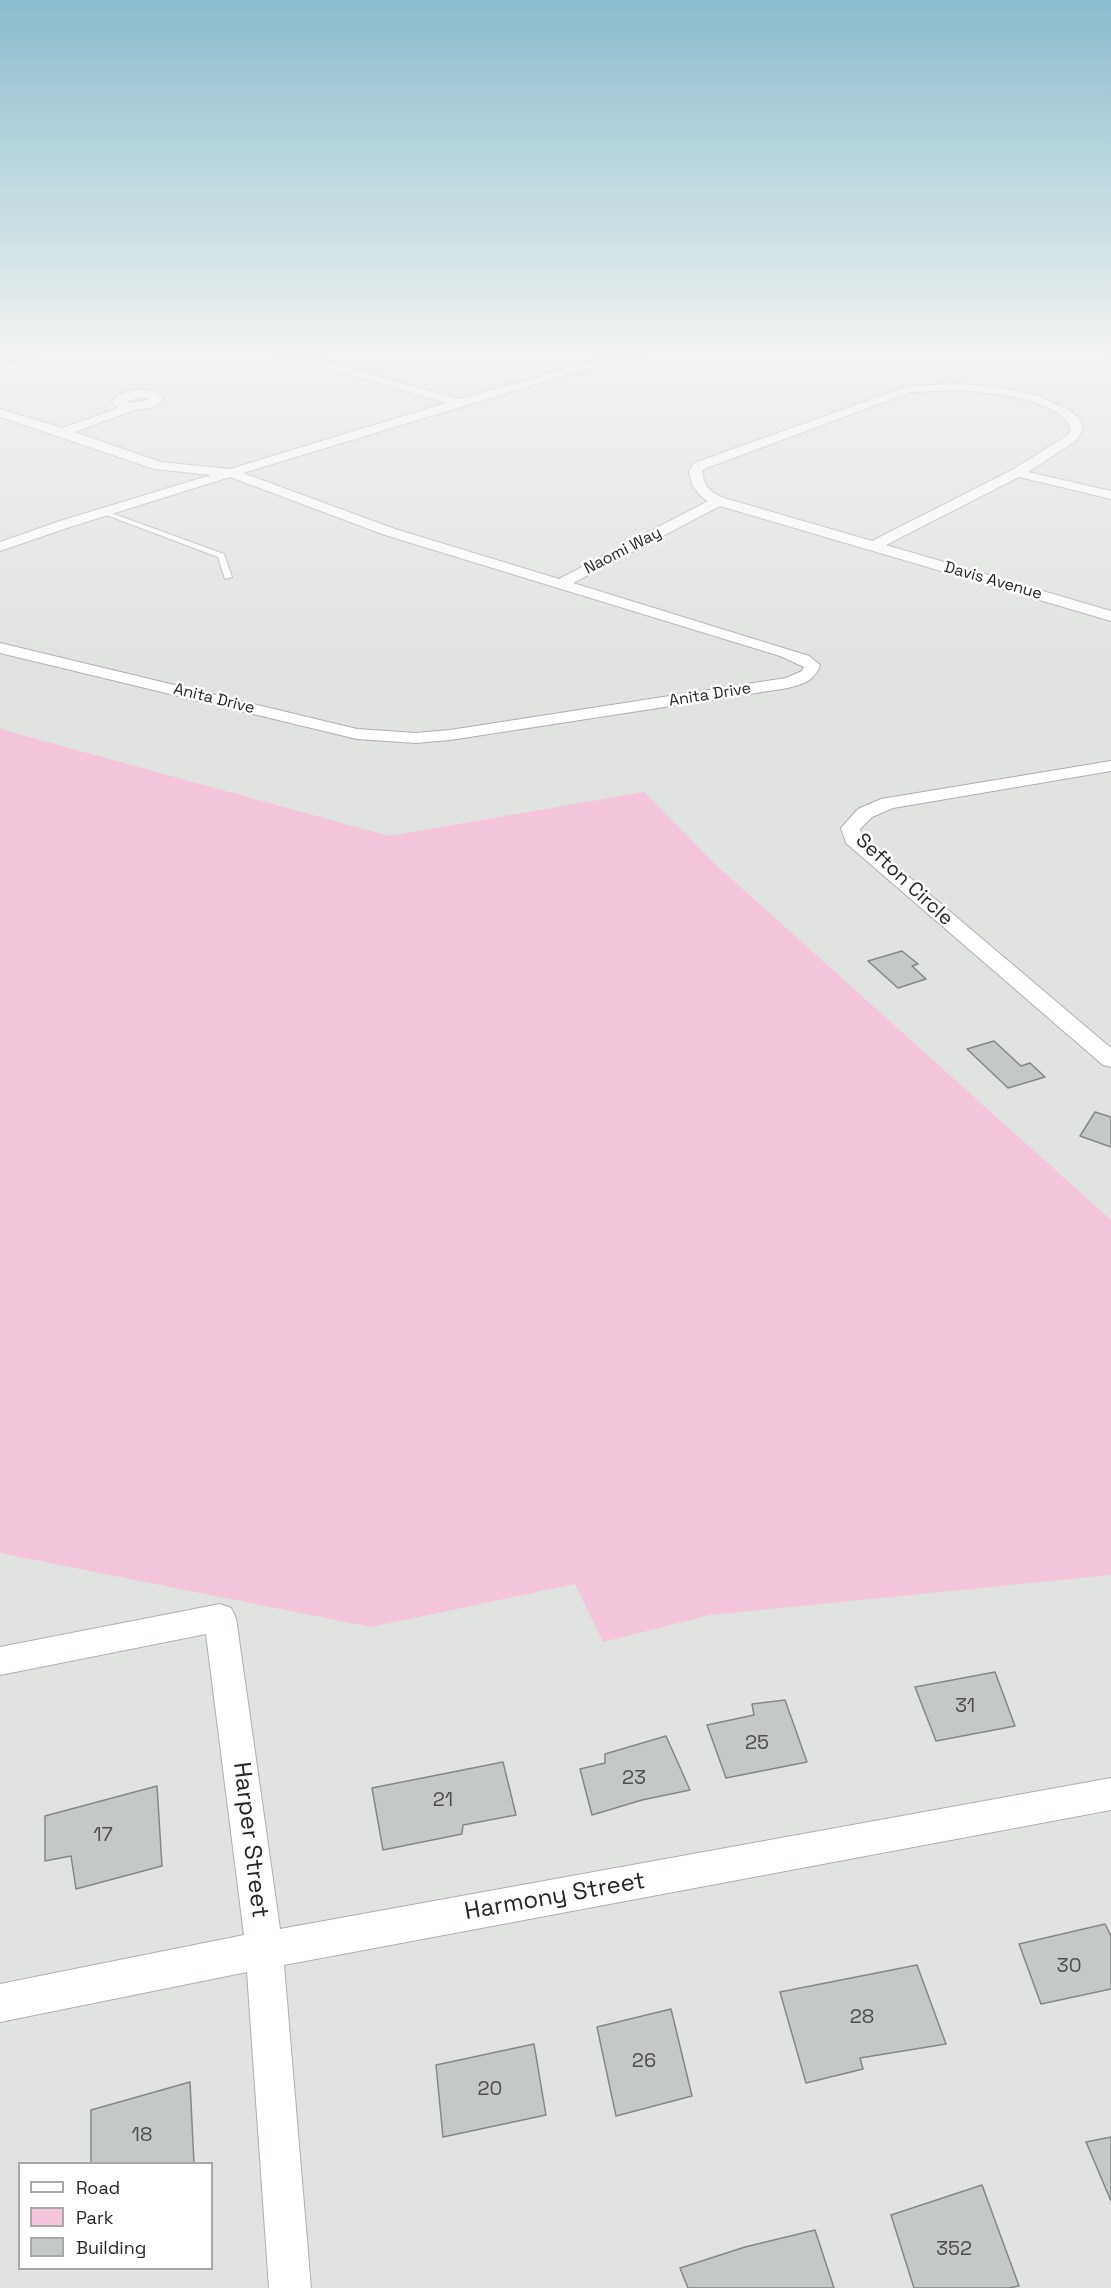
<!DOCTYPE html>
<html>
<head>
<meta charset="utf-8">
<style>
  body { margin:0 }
  #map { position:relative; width:1111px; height:2288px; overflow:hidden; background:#e0e3e0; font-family:"Space Grotesk",sans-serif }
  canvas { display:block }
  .legend { position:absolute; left:18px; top:2162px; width:195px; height:108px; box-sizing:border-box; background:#fff; border:2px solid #a7a8a7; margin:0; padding:8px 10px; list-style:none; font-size:18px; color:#242524 }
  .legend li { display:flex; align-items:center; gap:12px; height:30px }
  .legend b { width:30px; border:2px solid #a7a8a7 }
</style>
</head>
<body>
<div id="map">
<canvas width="1111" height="2288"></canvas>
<ul class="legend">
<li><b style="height:8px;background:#fff"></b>Road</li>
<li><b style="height:16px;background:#f5c5db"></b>Park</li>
<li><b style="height:16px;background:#c5c9c5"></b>Building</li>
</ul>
</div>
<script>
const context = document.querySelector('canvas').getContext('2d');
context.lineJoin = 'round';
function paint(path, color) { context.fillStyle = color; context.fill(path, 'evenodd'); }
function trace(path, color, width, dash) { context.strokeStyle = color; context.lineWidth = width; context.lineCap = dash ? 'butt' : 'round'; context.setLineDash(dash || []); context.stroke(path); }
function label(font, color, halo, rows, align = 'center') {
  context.font = font + ' "Space Grotesk",sans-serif'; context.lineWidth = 5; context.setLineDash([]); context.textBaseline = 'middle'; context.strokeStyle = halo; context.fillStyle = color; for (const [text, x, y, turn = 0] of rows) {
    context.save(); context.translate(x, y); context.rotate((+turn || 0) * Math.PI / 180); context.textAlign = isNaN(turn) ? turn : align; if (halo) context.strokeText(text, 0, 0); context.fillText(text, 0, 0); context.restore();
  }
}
const green = new Path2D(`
  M0,729L389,836L644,792L716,865L1111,1220V1575L710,1615L603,1642L575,1584L371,1627L0,1553Z`);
const building = new Path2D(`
  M902,951L918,964L912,966L926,979L898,988L868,961Z
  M994,1041L1021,1066L1030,1063L1045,1077L1008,1088L967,1049Z
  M1095,1112L1111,1117V1147L1080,1136Z
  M995,1672L1015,1726L936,1741L915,1687Z
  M785,1700L807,1762L726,1778L707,1725L754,1715L752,1704Z
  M666,1736L690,1790L642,1800L592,1815L580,1769L605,1763V1754Z
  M503,1762L516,1815L463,1825L462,1834L383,1850L372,1788Z
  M157,1786L162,1866L76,1889L71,1856L45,1861V1816Z
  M1105,1924L1111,1936V1989L1041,2004L1019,1944Z
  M917,1965L946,2044L860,2058L863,2069L806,2083L780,1992Z
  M671,2009L692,2096L616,2116L597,2027Z
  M534,2044L546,2115L443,2137L436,2065Z
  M190,2082L194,2164H91V2110Z
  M1111,2137V2201L1086,2142Z
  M982,2185L1019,2286L1009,2288H914L891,2215Z
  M815,2230L834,2288H688L680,2268L745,2247Z`);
const service = new Path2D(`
  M103,510L224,554L232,577L225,579L218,557L101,513L100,512Z`);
const minor = new Path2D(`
  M273,352H291L459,399L625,352H643L243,473L395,529L559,579L708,501C696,494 691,485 689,471L694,463L909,386L958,384L999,387L1038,396L1069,410L1078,417L1083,429L1077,440L1028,472L1111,491V499L1019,477L886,545L1111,611V621L720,506L573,583L809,656L820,665C815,681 803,684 788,688L450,740L416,743L357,739L0,653V643L357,729L416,733L450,730L786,678L802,671L804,667L780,656L385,535L230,477L70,527L0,551V542L60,521L211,475L154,469L0,417V409L62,428L119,408L111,402C123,388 150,385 164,398L155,407L135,410L74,432L161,462L230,469L446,403ZM958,390C986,393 1061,398 1071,429L1068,435L1012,470L872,541L724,498C710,492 704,487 702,471L704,469L911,392ZM143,397L150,399L133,403L125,402Z
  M24,353L35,359V363L21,369L0,370V364L23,361H0V355Z
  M1111,761V771L893,808L872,817L860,829L862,837L1111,1048V1067L1103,1065L846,843L841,828L858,809L881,799Z
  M220,1604L231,1608L236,1618L280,1929L1111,1778V1810L284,1965L311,2288H269L247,1972L0,2022V1984L244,1935L206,1634L0,1675V1647Z`);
const farStreetnames = [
  ["Naomi Way",623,551,-27],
  ["Davis Avenue",993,581,16],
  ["Anita Drive",710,695,-9],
  ["Anita Drive",214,699,14]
];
const streetNames = [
  ["Sefton Circle",904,880,43]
];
const nearNumbernames = [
  ["31",965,1707],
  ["25",757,1744],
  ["23",634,1779],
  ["21",443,1801],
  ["17",103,1836],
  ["30",1069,1967],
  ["28",862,2018],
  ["26",644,2062],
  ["20",490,2090],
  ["18",142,2136],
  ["352",954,2250]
];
const nearStreetnames = [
  ["Harper Street",250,1840,83],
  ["Harmony Street",555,1897,-10]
];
paint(green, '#f5c5db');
paint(building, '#c5c9c5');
trace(building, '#858986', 1.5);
trace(service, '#acb0ac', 2);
trace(minor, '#acb0ac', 2);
paint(service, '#fff');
paint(minor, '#fff');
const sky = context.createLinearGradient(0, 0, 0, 673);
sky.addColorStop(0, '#89bdcc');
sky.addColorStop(0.52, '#f1f2f1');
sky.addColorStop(1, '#f1f2f100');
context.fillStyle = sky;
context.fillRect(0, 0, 1111, 673);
label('16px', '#242524', '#fff', farStreetnames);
label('20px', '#242524', '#fff', streetNames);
label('20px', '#4c4e4c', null, nearNumbernames);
label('24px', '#242524', '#fff', nearStreetnames);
</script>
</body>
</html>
